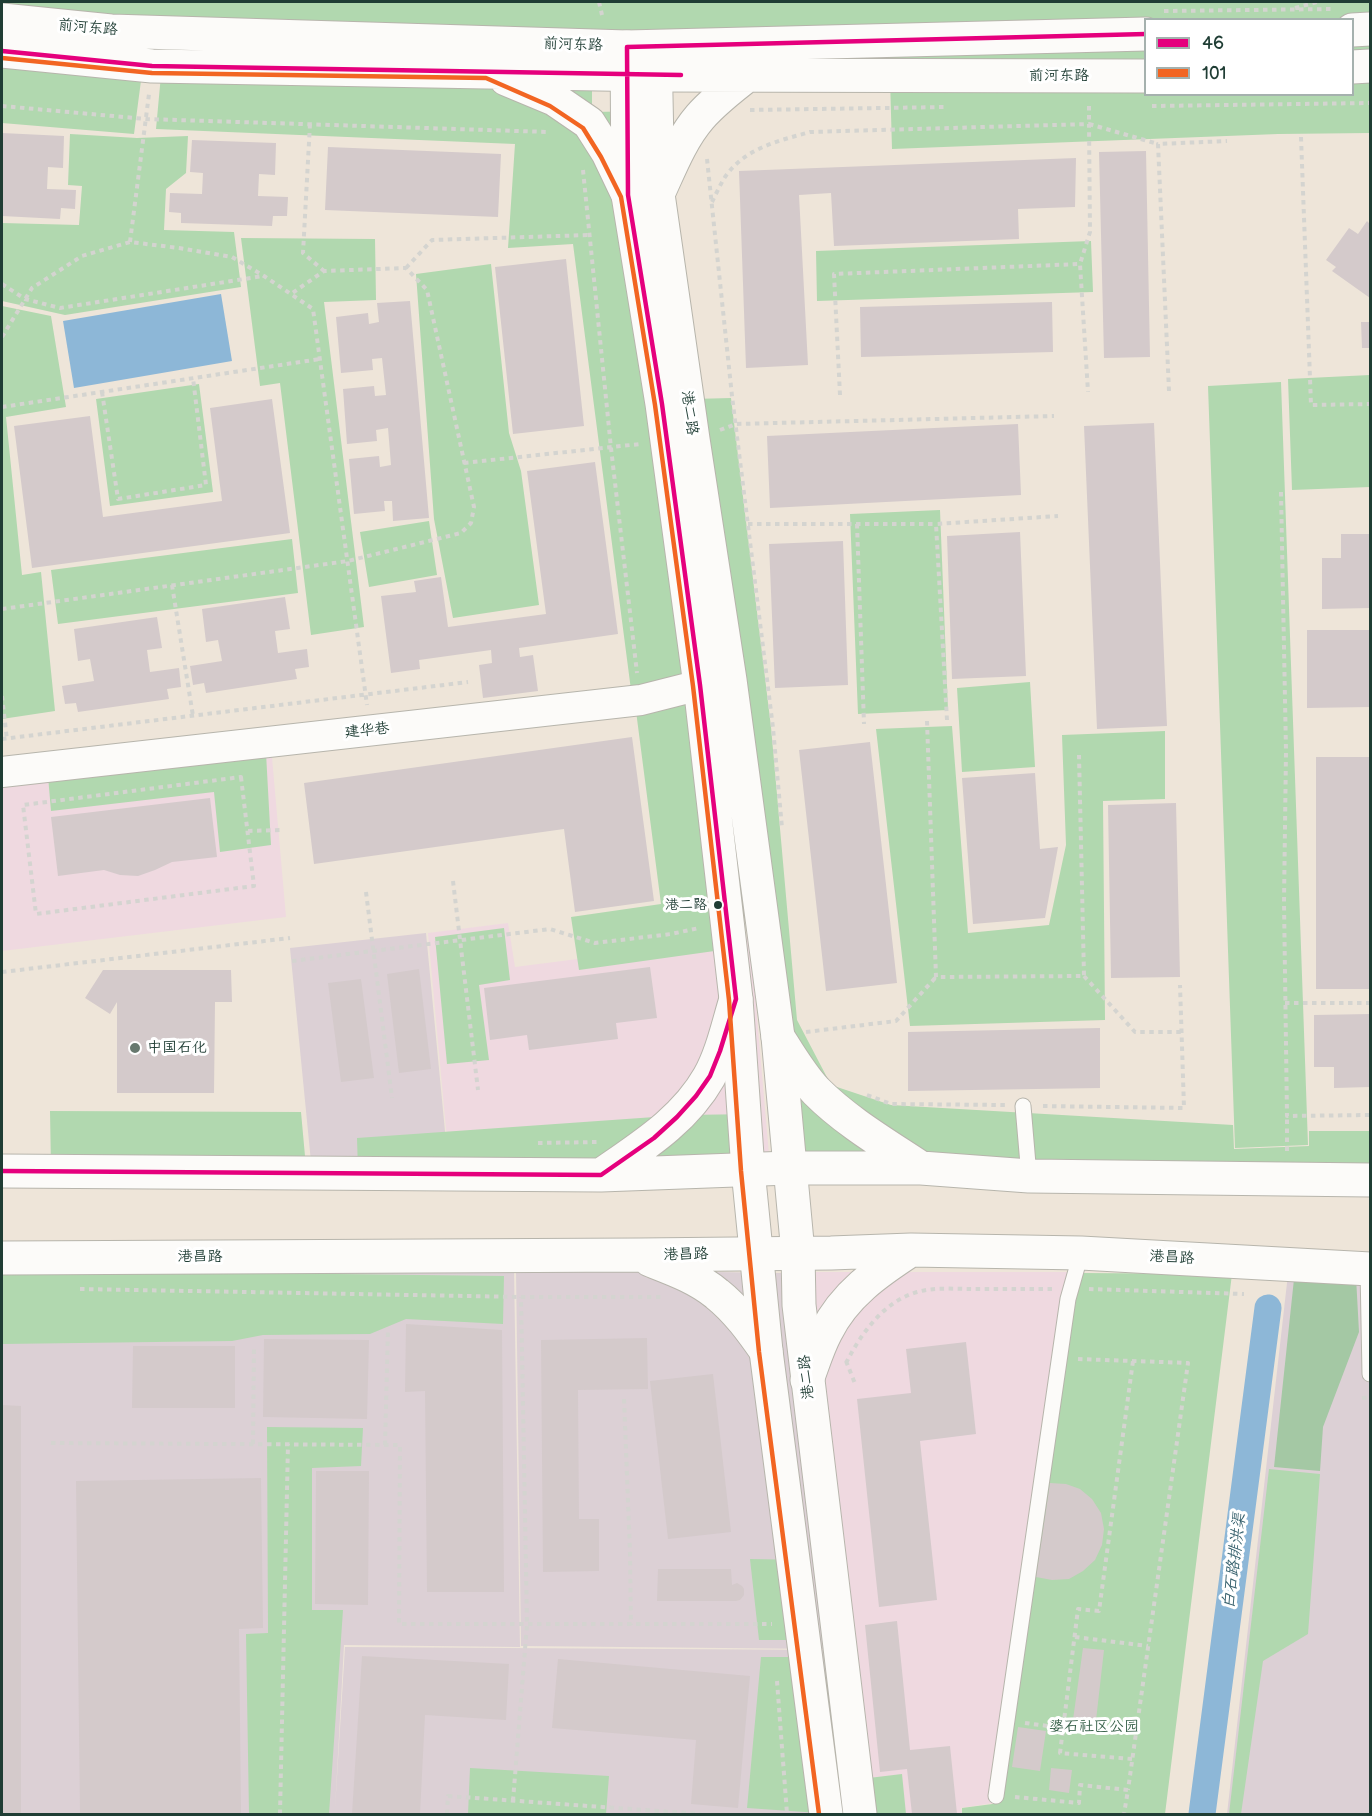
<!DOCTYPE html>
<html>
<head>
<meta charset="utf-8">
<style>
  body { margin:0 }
  #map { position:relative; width:1372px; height:1816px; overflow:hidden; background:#eee5d9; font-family:"Balsamiq Sans",sans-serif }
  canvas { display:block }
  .frame { position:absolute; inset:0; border:3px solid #1f3d34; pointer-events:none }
  .legend { position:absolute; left:1144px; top:18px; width:210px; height:78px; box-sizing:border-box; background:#fff; border:2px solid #a5b1ae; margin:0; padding:8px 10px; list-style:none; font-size:18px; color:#1f3d34 }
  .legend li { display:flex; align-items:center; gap:12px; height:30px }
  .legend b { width:30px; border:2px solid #a5b1ae }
</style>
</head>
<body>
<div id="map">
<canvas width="1372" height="1816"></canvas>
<div class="frame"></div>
<ul class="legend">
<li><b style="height:8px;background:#e5007d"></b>46</li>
<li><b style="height:8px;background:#f26522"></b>101</li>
</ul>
</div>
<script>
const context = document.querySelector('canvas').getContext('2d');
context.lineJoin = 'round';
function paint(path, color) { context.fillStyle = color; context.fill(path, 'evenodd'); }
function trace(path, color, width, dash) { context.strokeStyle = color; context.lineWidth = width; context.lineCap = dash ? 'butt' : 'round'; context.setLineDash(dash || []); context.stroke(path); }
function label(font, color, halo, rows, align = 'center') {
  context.font = font + ' "Balsamiq Sans","LXGW WenKai TC",sans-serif'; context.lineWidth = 6; context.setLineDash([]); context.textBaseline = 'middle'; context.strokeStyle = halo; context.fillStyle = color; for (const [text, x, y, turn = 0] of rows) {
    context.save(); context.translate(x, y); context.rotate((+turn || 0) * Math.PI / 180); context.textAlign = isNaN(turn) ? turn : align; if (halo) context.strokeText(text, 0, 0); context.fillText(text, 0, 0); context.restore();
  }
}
const built = new Path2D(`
  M271,746L286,917L2,951V775Z
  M508,923L515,967L750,937L770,1166L450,1172L428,933Z
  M785,1272H1078L999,1802L961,1808L962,1814H851Z`);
const industrial = new Path2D(`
  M426,933L449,1173L312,1172L290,948Z
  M2,1260L514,1269L520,1647L344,1645L335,1809L345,1647L827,1650L847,1814H2Z
  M516,1269L781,1273L826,1649L521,1646Z
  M1370,1273V1814H1227L1288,1274Z`);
const green = new Path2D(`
  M2,2H1370V65H1353L1352,20H1146L1145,70L2,49Z
  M2,62L142,73L134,134L2,123Z
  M1370,70V133L1278,134L892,149L890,78L1145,79L1146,94H1352L1353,71Z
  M161,75L592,81V112L647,111L717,675L631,690L573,244L508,248L515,144L156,129Z
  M70,134L137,138L188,136L186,173L166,189L164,230L234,232L241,287L65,315L2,301V223L79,225L82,186L68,185Z
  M241,238L375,239L376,300L324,302L364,627L311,635L280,383L260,386Z
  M1091,241L1093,292L817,301L816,251Z
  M491,264L509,433L521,471L539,605L453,618L434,519L416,274Z
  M2,306L51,316L66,407L6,417L22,575L41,572L55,711L2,719Z
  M1370,375V487L1292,490L1288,379Z
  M1281,382L1308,1145L1235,1148L1208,386Z
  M199,384L213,492L110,506L96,399Z
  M731,398L771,727L797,1020L831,1085L891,1105L1233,1125L1234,1149L1309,1146V1131H1370V1178L775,1168L728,684L693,399Z
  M940,510L948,710L858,714L850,514Z
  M429,521L437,575L369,587L360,532Z
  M292,539L298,593L58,624L51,570Z
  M1030,682L1035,767L962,772L957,688Z
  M715,697L743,947L579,970L571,917L661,904L636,711Z
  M952,726L968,933L1049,925L1066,845L1062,735L1165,731V799L1103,801L1105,1020L910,1026L876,729Z
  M266,753L271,845L220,852L214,792L51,811L48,776Z
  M504,928L510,980L479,985L489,1060L447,1064L435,937Z
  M50,1111L301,1112L306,1167H51Z
  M756,1114V1164L358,1170L357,1138L683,1115Z
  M2,1270L504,1276L503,1324L406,1319L370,1334L263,1335L232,1341L2,1344Z
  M1080,1273L1232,1274L1165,1814H962V1808L1000,1803Z
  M267,1427L363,1428L361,1466L312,1468V1610H343L329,1814H249L246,1634L268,1633Z
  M1269,1469L1320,1474L1308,1634L1263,1661L1241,1814H1229Z
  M750,1559L807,1560L816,1640H759Z
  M761,1657H821L834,1814L747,1808Z
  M470,1768L609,1776L606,1814H468Z
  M902,1774L906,1814H856L852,1780Z`);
const forest = new Path2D(`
  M1356,1277L1359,1332L1323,1427L1320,1471L1274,1467L1294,1279Z`);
const water = new Path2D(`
  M221,294L232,361L74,388L63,321Z`);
const canal = new Path2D(`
  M1202,1814L1268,1308`);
const building = new Path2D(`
  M2,133L64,136L63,168L48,167L47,189L76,190L75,209L61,208L60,219L2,216Z
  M192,140L276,143L275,175L259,174L258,196L288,197L287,216H273L272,226L181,223V213L169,212L170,193L202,194L203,173L190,172Z
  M328,147L501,154L498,217L325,210Z
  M1146,151L1150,357L1104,358L1099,152Z
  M1076,158L1075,207L1018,209L1019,239L834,246L831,193L799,195L808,365L746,368L739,171Z
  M1367,221L1370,224V298L1332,271L1336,267L1326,260L1349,228L1358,234Z
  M566,259L584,426L513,434L495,267Z
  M410,301L429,518L393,521L392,501H384L385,511L354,514L349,459L379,456L380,467L391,465L388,428L376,430L377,441L347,444L343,389L374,386L375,396L386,395L382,358L372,359L373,370L341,373L336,317L368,313L369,324L379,322L377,303Z
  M1052,302L1053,352L861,357L860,307Z
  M1361,322H1370V348H1362Z
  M272,399L290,533L32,568L14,426L90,416L103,517L222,501L210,408Z
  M1154,423L1167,726L1097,729L1084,426Z
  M1018,424L1021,495L770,508L767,436Z
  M595,462L618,634L519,648L520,657L533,655L538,691L483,698L479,665L492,663L491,650L419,660L420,669L391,673L381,596L416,592L414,581L441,577L448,627L546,614L527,471Z
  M1020,532L1026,676L952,679L947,536Z
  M1341,534H1370V608L1322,609V558H1341Z
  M843,541L848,685L775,688L769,544Z
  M285,597L290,629L275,631L278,653L307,649L309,667L295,669L297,679L206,693L204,683L193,685L190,666L222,661L218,640L206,642L202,609Z
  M157,617L162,648L147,650L150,672L179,668L181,687L167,689L169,699L78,712L76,703L65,704L62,686L94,681L90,659L78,661L74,629Z
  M1307,630H1370V707L1307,708Z
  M632,737L654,901L575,912L564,829L314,864L304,783Z
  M870,742L897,983L826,991L799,750Z
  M1316,757H1370V989H1316Z
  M1035,773L1040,849L1058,847L1045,918L973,924L962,778Z
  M210,798L217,857L172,862L155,870L138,876L120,875L104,870L58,876L51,817Z
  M1176,803L1180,977L1111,978L1108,805Z
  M650,967L657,1018L616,1023L618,1039L529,1050L527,1035L490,1040L484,988Z
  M419,969L431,1069L399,1073L387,974Z
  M103,970H231L232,1002H215L214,1093H117V1002L110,1014L85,998Z
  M361,979L374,1078L341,1082L328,983Z
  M1370,1014V1087L1334,1088V1067H1314V1015Z
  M1100,1028V1088L908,1091V1032Z
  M406,1324L502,1330L504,1592H427L425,1391L405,1392Z
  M647,1338L648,1389L578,1390L579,1519H599V1571L543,1572L541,1340Z
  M264,1339L369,1340L367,1419L263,1417Z
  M966,1342L976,1434L920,1441L937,1600L879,1607L857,1399L911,1393L906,1349Z
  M133,1346H235V1408H132Z
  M713,1374L731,1532L668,1539L650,1381Z
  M2,1405L21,1406V1814H2Z
  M316,1471H369L368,1605L315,1604Z
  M261,1478L263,1628L239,1629L241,1814H80L76,1481Z
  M1050,1483L1066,1484L1080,1489L1092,1499L1101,1513L1104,1529L1102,1545L1095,1560L1083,1571L1069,1579L1052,1580L1036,1577Z
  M658,1569H731L732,1585L737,1583L742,1586L744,1589V1595L740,1600L736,1601H657Z
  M897,1621L910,1750L950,1746L957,1814H912L907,1769L880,1772L865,1625Z
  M1083,1648L1104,1650L1095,1729L1072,1727Z
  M362,1656L509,1664L506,1720L425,1715L420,1814H352Z
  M558,1659L750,1676L738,1808L691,1804L696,1740L552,1728Z
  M1018,1727L1046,1731L1040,1771L1012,1767Z
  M1051,1768L1072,1770L1069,1793L1049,1790Z`);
const path = new Path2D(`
  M599,2L602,15
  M1295,8L1317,2
  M1164,11L1334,9
  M2,106L146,119L549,132
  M1089,106V124L1158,144
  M1152,106L1370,103
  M750,110L947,107
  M310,124L303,253L324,271
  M1301,137L1311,405L1370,404
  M707,159L732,396L773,728L782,828
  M583,170L611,448L637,673
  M712,202C716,194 720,185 725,177C745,148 778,141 810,132L1089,124L1090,232L1080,264
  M130,242L149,94
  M406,268L432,240L589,235
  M2,284L25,299L60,308L263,276
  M2,337L32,288L82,256L130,242L179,248L232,257L264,276L313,309L367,705
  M1169,391L1158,144L1227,141
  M102,392L118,499L206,485L193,378
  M840,395L834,274L1080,264L1088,392
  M2,407L320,359
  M720,430L736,424L1054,416
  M464,463L640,444
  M1281,492L1286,751L1284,902L1287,1116L1370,1115
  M748,524H936
  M857,524L864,724
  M172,585L193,716
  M2,609L348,561L461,533L471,523L474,507L427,290L406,268L324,271L291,294
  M2,696L7,740
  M947,720L936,524L1058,516
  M927,721L936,977L1084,976L1079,755
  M2,739L468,682
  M241,777L254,886L36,914L23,805Z
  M248,831L280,830
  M453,881L478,1090
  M366,892L392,1098
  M292,961L550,929L595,943L671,934L699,928
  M2,972L290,938
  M1084,976L1135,1032H1182
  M1285,1003H1370
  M806,1032L896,1021L936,977
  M867,1095L891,1104L1005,1105
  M1043,1106L1184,1108L1180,985
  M538,1143L597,1142
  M1287,1151V1116
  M80,1289L521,1297H661
  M1089,1289L1244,1294
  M1078,1359L1188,1363L1128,1790
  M846,1361L856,1386
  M846,1363C861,1334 883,1302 917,1292C935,1287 954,1289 972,1289C999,1289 1025,1289 1052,1289
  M1362,1398L1370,1397
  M624,1399L630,1553L631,1625
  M51,1443L400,1445L399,1624H772
  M253,1444L254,1347
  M385,1445L388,1329
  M1075,1637L1148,1646
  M777,1681L787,1814
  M1025,1723L1063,1728
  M1132,1759L1060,1753L1078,1609L1099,1611L1133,1361
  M1015,1797L1079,1803L1080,1785L1128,1790L1124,1814
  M513,1801L527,1624L521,1297
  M280,1814L288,1444
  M447,1814L448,1796L701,1814`);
const service = new Path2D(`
  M1023,1106L1029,1176
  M1368,1269L1370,1374
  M996,1796L1068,1299L1081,1253`);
const minor = new Path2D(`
  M2,772L641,700L700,685L724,681`);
const tertiary = new Path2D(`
  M627,47L628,195L662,404L700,685L736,999L748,1170L766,1351L826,1814
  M655,48L658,194L693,439L730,680L778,1037L798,1253L799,1305L860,1814`);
const secondary = new Path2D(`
  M2,20L111,31L627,47L1146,34
  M1352,30L1370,29
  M2,51L152,66L655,75L1146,76
  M1352,67L1370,66
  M506,79L554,99L589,123L608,153L628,195
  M658,194C670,168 681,139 700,117C714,101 732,87 749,74`);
const primary = new Path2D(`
  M778,1037C790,1056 801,1075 816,1091C847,1122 885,1144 921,1168
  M2,1171L601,1175L789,1168H921L1029,1176L1370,1180
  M601,1175C641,1147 684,1121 709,1077C722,1054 728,1025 736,999
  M2,1258L640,1255L831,1253L911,1250L1081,1253L1370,1269
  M650,1260C673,1269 698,1278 717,1294C737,1310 752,1331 766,1351
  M807,1380C813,1364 818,1347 826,1332C844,1295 877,1272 911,1250`);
const bus1 = new Path2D(`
  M2,51L152,66L681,75
  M2,1171L601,1175L654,1138L677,1117L696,1096L710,1076L720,1051L736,999L700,685L662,404L628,195L627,47L1146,34`);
const bus2 = new Path2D(`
  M2,58L152,73L486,78L550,106L583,128L601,157L621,197L655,405L693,686L729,1000L741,1171L759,1352L819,1814`);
const markers = [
  [718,905,5,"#1f3d34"],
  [135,1048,6,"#67786e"]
];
const busNames = [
  ["港二路",707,905]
];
const streetNames = [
  ["前河东路",88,28,5],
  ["前河东路",573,45,2],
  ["前河东路",1059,76],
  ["港二路",689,413,82],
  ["建华巷",367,731,-6],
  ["港昌路",686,1255,-1],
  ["港昌路",200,1257],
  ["港昌路",1172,1258,3],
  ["港二路",807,1377,-96]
];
const poiNames = [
  ["中国石化",147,1048]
];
const parkNames = [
  ["婆石社区公园",1094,1727]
];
const waterNames = [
  ["白石路排洪渠",1235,1561,-83]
];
paint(built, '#efd9e0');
paint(industrial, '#dcd0d5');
paint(green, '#b1d8af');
paint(forest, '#a4c8a4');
paint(water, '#8db7d7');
trace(canal, '#8db7d7', 27);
paint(building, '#d4cacb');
trace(service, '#b7b5ac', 17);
trace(minor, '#b7b5ac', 32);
trace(tertiary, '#b7b5ac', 35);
trace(secondary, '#b7b5ac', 35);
trace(primary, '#b7b5ac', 35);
trace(path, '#d4d4d0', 4, [4.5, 4.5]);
trace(service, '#fcfbf9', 15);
trace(minor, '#fcfbf9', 30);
trace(tertiary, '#fcfbf9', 33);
trace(secondary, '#fcfbf9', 33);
trace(primary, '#fcfbf9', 33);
trace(bus1, '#e5007d', 4.5);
trace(bus2, '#f26522', 4.5);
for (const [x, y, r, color] of markers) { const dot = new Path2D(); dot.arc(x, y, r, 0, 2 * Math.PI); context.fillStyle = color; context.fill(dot); trace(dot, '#fff', 2); }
label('14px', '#1f3d34', '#fff', busNames, 'right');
label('15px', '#1f3d34', '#fff', streetNames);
label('15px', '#1f3d34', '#fff', poiNames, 'left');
label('15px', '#37614a', '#fff', parkNames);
label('italic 16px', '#37616d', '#fff', waterNames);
</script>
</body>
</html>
